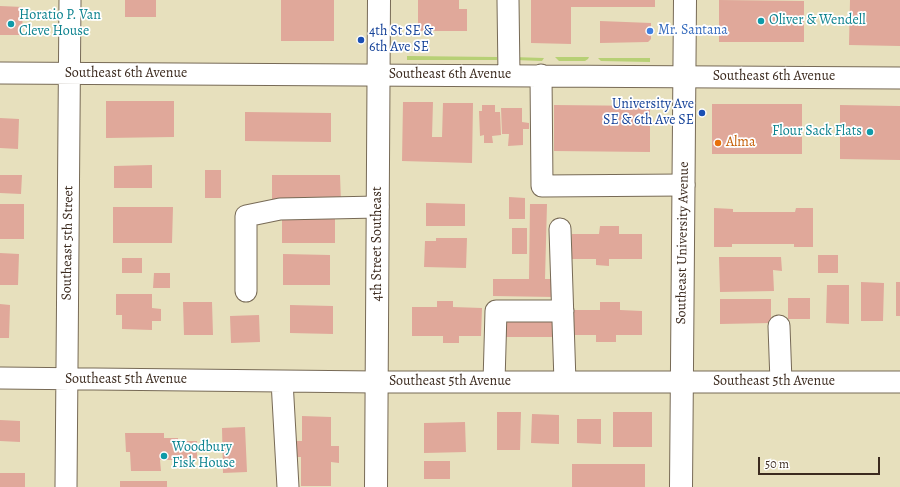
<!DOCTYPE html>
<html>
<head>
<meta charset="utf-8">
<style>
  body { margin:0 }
  #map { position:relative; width:900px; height:487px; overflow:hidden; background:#e7e0bd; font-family:Alegreya,serif }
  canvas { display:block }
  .scale { position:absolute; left:758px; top:457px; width:122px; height:18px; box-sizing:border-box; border:2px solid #3b2a1e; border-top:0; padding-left:5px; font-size:12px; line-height:14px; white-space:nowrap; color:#3b2a1e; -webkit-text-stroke:3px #fff; paint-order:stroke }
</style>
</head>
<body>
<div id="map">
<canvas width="900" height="487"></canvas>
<div class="scale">50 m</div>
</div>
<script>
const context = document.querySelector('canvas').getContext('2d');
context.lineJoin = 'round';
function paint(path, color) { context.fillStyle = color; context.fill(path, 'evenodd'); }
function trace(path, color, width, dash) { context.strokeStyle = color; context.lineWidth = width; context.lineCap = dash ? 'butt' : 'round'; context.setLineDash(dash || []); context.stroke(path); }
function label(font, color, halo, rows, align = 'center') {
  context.font = font + ' Alegreya,serif'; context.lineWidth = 3.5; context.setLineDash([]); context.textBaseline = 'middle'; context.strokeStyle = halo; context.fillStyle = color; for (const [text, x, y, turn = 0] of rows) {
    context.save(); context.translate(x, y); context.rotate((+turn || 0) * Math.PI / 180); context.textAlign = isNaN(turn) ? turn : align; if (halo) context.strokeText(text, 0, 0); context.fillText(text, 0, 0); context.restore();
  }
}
const green = new Path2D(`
  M407,56L497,57V60H407Z
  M513,57L544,58L542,61L515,60Z
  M555,57H589L588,59L585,61H559Z
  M598,58H650V62L601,61Z`);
const building = new Path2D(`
  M125,0H156V17H125Z
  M281,0H334V41H281Z
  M418,0H459V9H467V31H418Z
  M531,0H655V7H571V44L531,43Z
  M719,0L804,1V42H719Z
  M850,0H900V46L849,45Z
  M0,6L23,7L22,35H0Z
  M600,21L651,23V39L648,42L600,43Z
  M106,101H174V137L106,138Z
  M403,102H433L432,137H442L443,103H473L472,163L402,161Z
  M712,104H802V154H712Z
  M482,105H495V112H500L501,135L492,136L493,143H484V135L480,136L479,111H482Z
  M554,105L650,106V152L554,151Z
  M840,105L900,106V160L840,159Z
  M501,108H522V122L529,123V129H523V145L508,146L509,134H502Z
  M245,112L331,113V142L245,141Z
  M0,118L19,119L18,149L0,148Z
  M152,165V188H114V166Z
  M205,170H221V198H205Z
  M0,175H22L21,194L0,193Z
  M272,175H340L341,202H272Z
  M509,197L525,198V219H509Z
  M426,203L465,204V226H426Z
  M0,204H24V239H0Z
  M530,204H547L545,279H554V297L493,296V279H529Z
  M113,207H173L172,243H113Z
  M714,208L733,209V212H795L796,208H813V247H794V244H732V247H714Z
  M282,211H335V243H282Z
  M600,226H619V234H642V259H609V266L596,265V259H572V234H599Z
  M512,228H527V254H512Z
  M436,238H467L466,268L424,267L425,241H436Z
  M0,253L19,254L18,285H0Z
  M283,254L330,255V285H283Z
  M818,255H838V273H818Z
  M719,257H781L782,271L773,270L774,291L720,292Z
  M122,258H142V273H122Z
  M154,273H170V288H153Z
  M861,282L884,283L883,321H861Z
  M896,282H900V316H896Z
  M827,285H849V324L826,323Z
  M116,294H152V308L161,309V321H152V330L122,329V315H116Z
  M788,298H810V319H788Z
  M720,299H771V323L720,324Z
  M437,301H453V307L482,308L481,336H459V343H443V336H412V307H437Z
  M183,302H212L213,335H184Z
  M600,302H620V310L642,311V335H616V342H596V335H572V310H600Z
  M0,304L10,305L9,338H0Z
  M290,305L333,306V334L290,333Z
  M259,315L260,342L231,343L230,316Z
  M504,320H557V337H503Z
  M497,412H521L520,450H497Z
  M613,412H652V447H613Z
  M532,414L559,415V444L531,443Z
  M302,416L331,417V446H339V463L331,462V486H301V457H296V441H302Z
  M577,419H601V444L577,443Z
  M0,420L20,421V442L0,441Z
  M465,422L466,452L424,453V423Z
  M245,427L247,472L223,473L222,428Z
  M125,433H164V438H178V441H197V460H160L161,471H131L130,452H126Z
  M424,461H450V479H424Z
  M572,464H645V487H572Z
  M0,473H25V487H0Z
  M120,481H167V487H120Z`);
const minor = new Path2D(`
  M508,0L509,75
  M0,73L900,78
  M541,75L542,186L684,185
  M560,229L565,382
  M246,291V216L280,209L378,207
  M779,326L781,382
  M0,378L376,382H900
  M282,381L288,487
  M494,382L496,311H563
  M66,487L70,0`);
const major = new Path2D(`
  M376,487L379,0
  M681,487L685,0`);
const markers = [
  [761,21,4,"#0f9aa8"],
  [11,24,4,"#0f9aa8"],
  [650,31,4,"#3f7fe0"],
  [361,40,4,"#1a4fb4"],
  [702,113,4,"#1a4fb4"],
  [870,132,4,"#0f9aa8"],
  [718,143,4,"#e8710a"],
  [164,456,4,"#0f9aa8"]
];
const cultureNames = [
  ["Horatio P. Van",19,16],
  ["Cleve House",19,32],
  ["Oliver & Wendell",769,21],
  ["Flour Sack Flats",862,132,"right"],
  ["Woodbury",172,448],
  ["Fisk House",172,464]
];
const shopNames = [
  ["Mr. Santana",658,31]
];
const transitNames = [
  ["4th St SE &",369,32],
  ["6th Ave SE",369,48],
  ["University Ave",694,105,"right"],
  ["SE & 6th Ave SE",694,121,"right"]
];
const streetNames = [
  ["Southeast 6th Avenue",126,74],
  ["Southeast 6th Avenue",450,75],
  ["Southeast 6th Avenue",774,77],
  ["Southeast 5th Street",68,243,-89],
  ["Southeast University Avenue",683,243,-89],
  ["4th Street Southeast",378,244,-90],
  ["Southeast 5th Avenue",126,380],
  ["Southeast 5th Avenue",450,382],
  ["Southeast 5th Avenue",774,382]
];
const foodNames = [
  ["Alma",726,143]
];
paint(green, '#b7d075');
paint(building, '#e0a89a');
trace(minor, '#776a56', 23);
trace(major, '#776a56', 24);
trace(minor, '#fff', 21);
trace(major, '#fff', 22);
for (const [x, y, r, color] of markers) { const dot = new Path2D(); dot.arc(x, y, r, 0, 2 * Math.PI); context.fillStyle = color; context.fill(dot); trace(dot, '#fff', 1.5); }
label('14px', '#0d838f', '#fff', cultureNames, 'left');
label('14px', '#366cbe', '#fff', shopNames, 'left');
label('14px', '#164399', '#fff', transitNames, 'left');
label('14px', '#3b2a1e', '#fff', streetNames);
label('14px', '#c56008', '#fff', foodNames, 'left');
</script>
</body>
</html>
